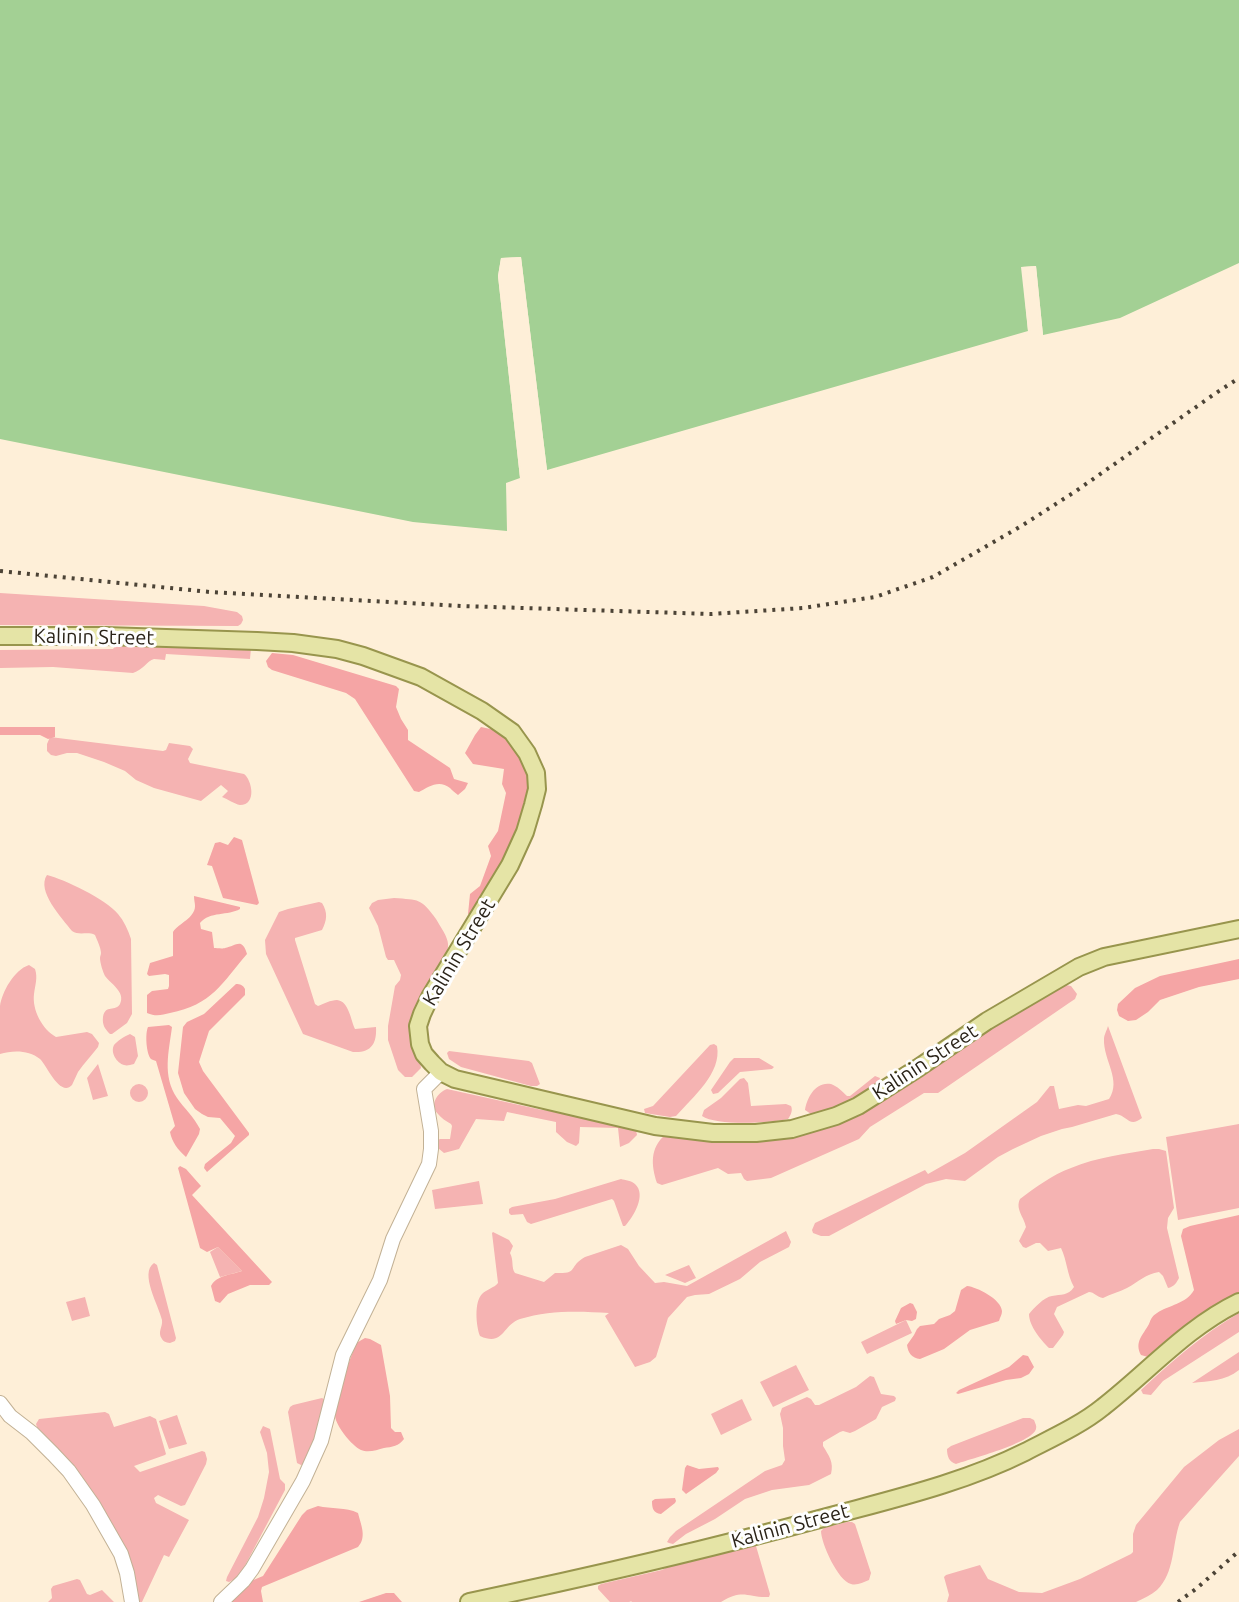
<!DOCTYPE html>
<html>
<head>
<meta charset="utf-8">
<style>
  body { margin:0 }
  canvas { display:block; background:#feefd8 }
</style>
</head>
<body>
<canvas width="1239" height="1602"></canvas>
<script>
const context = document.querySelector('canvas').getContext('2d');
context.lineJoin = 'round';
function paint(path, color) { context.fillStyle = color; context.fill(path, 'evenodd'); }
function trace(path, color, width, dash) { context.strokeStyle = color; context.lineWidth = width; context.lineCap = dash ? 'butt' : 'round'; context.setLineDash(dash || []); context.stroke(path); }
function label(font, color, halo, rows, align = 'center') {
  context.font = font + ' Ubuntu,sans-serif'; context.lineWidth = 6; context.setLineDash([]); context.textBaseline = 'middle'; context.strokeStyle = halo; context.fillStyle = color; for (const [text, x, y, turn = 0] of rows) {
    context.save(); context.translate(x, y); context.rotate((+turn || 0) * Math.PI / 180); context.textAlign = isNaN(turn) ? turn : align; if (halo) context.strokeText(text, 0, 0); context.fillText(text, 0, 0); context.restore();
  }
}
const green = new Path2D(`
  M0,593L204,606L237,612L242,616L243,620L241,624L238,626L0,625Z
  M119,641L251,648L250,659L166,654L165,660C162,660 158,659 154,659C147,661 143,670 133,673L53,667L0,668V650L110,649H113Z
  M50,737L163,751L166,750L169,743L190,746L193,749L188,759L190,763L244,774C252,780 257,805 240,805C234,804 228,799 222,797L228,791L221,785L201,801L154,788L136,780L125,771L104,762L77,753H67L56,756L51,755L47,751V744Z
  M47,875C64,879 107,900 118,914C124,921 128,930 131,939L132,1014L127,1023L112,1034H110C105,1029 102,1025 103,1017C105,1004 116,1012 120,1004C126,992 110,983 105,976C103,972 100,963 100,958C100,956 101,955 101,953C101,948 97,940 95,935C88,931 79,936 72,931C62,918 36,891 47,875Z
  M394,898C419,900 421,898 436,919C440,926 448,937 448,944C450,959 416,1006 411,1024C405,1041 420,1052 421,1068L412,1077H405L398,1070L388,1040V1026L395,986L400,980L401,975L394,960H388L386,957L378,926L369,908L372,903L378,900Z
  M319,902L322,903C328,913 327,920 322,930L295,938V940L315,1004L318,1006C323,1004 331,1000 337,1000C349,1001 351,1021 355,1029L376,1027C377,1044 371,1053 353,1052L303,1034L266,954L265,940L279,912L288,909Z
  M29,965L35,969C38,978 35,985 34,994C32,1010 42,1029 56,1037L87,1032L92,1034L99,1043L98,1047C92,1055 84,1063 78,1072C76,1076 74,1081 72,1085C60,1098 46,1064 40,1059C29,1050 13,1050 0,1054C0,1038 0,1021 0,1006C2,992 14,970 29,965Z
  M1066,985L1071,986L1077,994L1075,999L1069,1003L938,1093H924L870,1127L859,1139L771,1178L747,1181L744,1179L741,1173L728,1174L718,1168L662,1185L657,1183C651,1165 650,1148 665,1135L792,1137L991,1028Z
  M1108,1026L1142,1118C1129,1128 1128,1116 1116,1114L1072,1127L1062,1129L1041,1136L1013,1149L998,1157L965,1181L946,1179L926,1184L829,1236H821L813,1233L812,1230L815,1223L925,1170L928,1174L965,1153L1037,1102L1050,1086H1054L1059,1109L1078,1105L1086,1106L1109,1099C1122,1080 1103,1060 1104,1039C1104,1035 1107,1030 1108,1026Z
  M130,1034L135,1037L138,1056L134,1064C130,1065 127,1066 124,1065C117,1063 110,1053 114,1045C117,1041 125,1036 130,1034Z
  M714,1044L717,1046C722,1073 693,1097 676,1116L670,1117L645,1113L644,1109L653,1106L710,1045Z
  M449,1051L529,1061L532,1063L540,1084L537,1086H531L461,1067L449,1059L447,1053Z
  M734,1058H759L774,1067L772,1069L740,1072L718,1093L713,1094L711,1090L730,1062Z
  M98,1064L108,1096L93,1100L87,1078Z
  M875,1076L880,1078L879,1082C855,1098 839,1107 811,1114L805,1110C807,1097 816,1081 831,1084C837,1086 843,1092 847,1096H850Z
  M744,1078L748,1083L751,1106L786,1104L791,1106C793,1110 791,1115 788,1119C771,1123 716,1126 702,1116L704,1110L721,1098L740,1079Z
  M130 1093a9 9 0 1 1 18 0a9 9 0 1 1-18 0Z
  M447,1089L542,1110L560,1111L636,1130L637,1135L629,1143L620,1147L618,1128L580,1127L579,1143L576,1146L567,1142L556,1132V1122L507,1112L504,1121L476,1119L459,1149L444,1153L438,1148V1140L440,1139H450L452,1126L451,1124C446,1121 441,1118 438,1114C429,1105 437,1093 447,1089Z
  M1239,1124V1208L1178,1220L1166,1137Z
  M1153,1149H1159L1166,1151L1174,1208L1168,1218L1167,1228L1179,1278C1177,1282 1174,1287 1168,1288L1163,1276L1159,1272C1146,1274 1138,1282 1127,1288C1119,1292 1111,1294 1103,1298C1097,1297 1094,1292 1089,1292L1057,1307L1054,1314L1064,1332L1063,1335L1053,1348H1049C1041,1340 1029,1326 1029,1314C1034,1308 1044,1297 1052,1296C1061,1294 1068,1296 1074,1287C1067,1275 1067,1260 1061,1248L1048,1251L1040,1243H1036L1026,1248L1023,1247L1019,1241L1026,1227C1024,1217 1015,1209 1020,1199C1036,1187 1052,1175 1071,1168C1097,1157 1126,1154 1153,1149Z
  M621,1179C625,1180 632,1181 635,1184C647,1195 633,1217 625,1226H623L614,1201L612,1199L531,1224L527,1222L523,1214L511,1215L509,1213V1209L512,1207L555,1199Z
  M479,1181L483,1204L435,1209L432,1190Z
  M786,1231L791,1242L789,1247L760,1262L740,1279L709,1294L695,1295L687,1297L668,1318L656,1357L650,1362L635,1367L605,1316L609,1313C579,1311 549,1310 520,1319C502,1325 504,1347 480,1336C476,1326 474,1302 482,1294C487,1289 494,1288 498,1283L492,1233L493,1232L509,1240L513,1246L510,1253C514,1260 511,1268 515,1273L544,1282L555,1273C580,1274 567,1267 585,1257L621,1245L628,1249L639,1266L655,1283L664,1282L687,1286Z
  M218,1247L242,1271L220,1277L210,1252Z
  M154,1263L157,1265L176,1338L175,1341L170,1343C165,1342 164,1342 162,1339C157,1332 163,1327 162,1320C159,1306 139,1273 154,1263Z
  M689,1265L696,1278L685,1283L665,1275Z
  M85,1297L90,1316L72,1321L66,1302Z
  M1239,1313V1332L1163,1381L1151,1395L1143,1394L1141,1390C1172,1361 1203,1334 1239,1313Z
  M906,1320L912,1333L867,1354L861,1342Z
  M1239,1352V1370C1225,1381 1209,1381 1192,1383Z
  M796,1365L809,1390L773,1407L760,1382Z
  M870,1376L874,1377L881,1394L894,1396L896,1398L895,1401L882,1407L876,1419L855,1431L850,1433L843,1431L840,1432L823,1442V1446C829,1456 834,1462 831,1474L809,1485L772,1490L745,1499L715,1519L686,1534L673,1544L669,1543L667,1542L670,1537L676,1531L765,1471L782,1465L785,1460L783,1446V1428L780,1414L782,1408L807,1397L811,1399L815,1405H819L856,1387Z
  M322,1398L327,1401L316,1440L304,1464L301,1465L297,1463L288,1412L290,1407L293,1405Z
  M742,1399L752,1420L721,1435L711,1414Z
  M105,1412L109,1414L114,1427L150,1416L156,1419L166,1454L165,1455L134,1466L140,1472L202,1451L205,1452L207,1459L206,1464L185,1505L181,1506L158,1495L154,1498L156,1503L189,1520L169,1557L164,1555L142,1602H138C136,1585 134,1568 127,1552C123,1542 117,1532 111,1523C91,1487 66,1456 37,1427L36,1424L39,1419Z
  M177,1415L187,1444L169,1449L159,1421Z
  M1030,1418L1034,1420C1035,1423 1037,1426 1036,1429C1032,1443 970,1459 956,1464C949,1462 947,1456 947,1449L951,1446L1023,1418Z
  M263,1426L270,1429L280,1479L285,1484V1490L240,1575L235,1579L229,1582L226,1581L227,1577L258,1517L264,1498L269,1472L267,1453L260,1432Z
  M1239,1429V1456L1180,1522C1172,1544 1175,1573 1157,1590C1151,1595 1144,1598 1136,1602H947L949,1595L944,1577L946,1575L980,1565L988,1579L1019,1592L1042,1593L1080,1579L1131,1554L1133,1552V1534L1136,1525L1184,1467L1219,1440Z
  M847,1522H852L855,1524L871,1573L869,1580C863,1582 857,1586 851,1584C838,1581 821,1543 821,1531L824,1528Z
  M753,1543L756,1546L770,1594L769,1597C747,1598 744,1588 721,1602H631L632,1601L629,1602H610L598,1589V1586L601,1584L662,1570L678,1561Z
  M77,1579L80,1580L87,1594L90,1595L102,1590L114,1602H48L52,1598L51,1589L53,1586Z`);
const forest = new Path2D(`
  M272,653L293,655L396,686L399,689L396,707L401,719L408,730V740L450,768L454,779L468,783L465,789L458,795C455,793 452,790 450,788C439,779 428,787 419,792L414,791L355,699L346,693L272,670L268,667L266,661Z
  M0,727H55V737L48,739L40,735H0Z
  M481,727L495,730L508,738L530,773V787L519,830L504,862L471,915H470L468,914L470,894L480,886L491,856L488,846L498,831L506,793L502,784L504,769L473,764L465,753L475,735Z
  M234,837L242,840L259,903L257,905L223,898L212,866L207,865L215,843L220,842L228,845Z
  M194,896L240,907V909C228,916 210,911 200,923L201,929L212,932L214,948C216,948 223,949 225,948C236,946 242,937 247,954C222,983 212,1005 170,1013C162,1015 156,1017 147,1013V995L152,991L168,989L169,986V975L165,974L149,976L147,974L150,963L173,956V932C179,923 195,918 195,906C195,903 194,900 194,896Z
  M1239,959V979L1199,987L1160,1000L1148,1012L1136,1020L1128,1021L1119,1016L1117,1010L1118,1004L1135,988L1160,976Z
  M236,984C240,984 243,985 245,989V995L209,1031L199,1062L203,1071L249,1133V1135L207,1172L204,1168L205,1164L231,1143L235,1136L220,1118L208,1117L202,1114L195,1109L184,1093L178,1073L183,1027L187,1022L204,1014Z
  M169,1025L172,1027C169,1051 162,1076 177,1098C184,1108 194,1117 200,1129L199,1134L186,1157C178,1150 172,1142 170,1132L175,1126L156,1061C154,1060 152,1060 151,1059C146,1054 145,1033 148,1027Z
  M180,1166L186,1169L201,1186L192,1195L272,1282L269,1285H250L228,1294L220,1303L215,1301L211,1286C217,1275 231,1275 242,1271L218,1247L207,1252L200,1248L178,1168Z
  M1239,1215V1294L1148,1357L1141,1355C1134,1342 1143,1335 1149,1324C1151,1319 1152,1316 1157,1313C1169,1305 1186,1304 1194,1290L1181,1236L1183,1229L1190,1226Z
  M967,1286C977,1287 1001,1299 1002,1311C1002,1315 1000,1317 999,1321L970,1330L944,1349L920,1359C912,1358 908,1353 907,1345L914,1335L917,1329L920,1326L934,1324L939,1319L950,1315L955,1311L961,1290Z
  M910,1303L913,1304L917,1312L916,1319L912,1321L906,1320L896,1324L895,1321L901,1308Z
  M365,1338L370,1339L381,1345L390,1396L391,1428L395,1432H401L404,1439C399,1446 392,1447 384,1448C377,1450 368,1453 361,1450C352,1446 334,1424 335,1414C335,1404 352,1350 357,1343C359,1341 362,1340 365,1338Z
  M1023,1355L1028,1356L1034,1367L1029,1374L1021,1378L1006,1380L958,1394L956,1393L959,1390L1009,1367Z
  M687,1465L699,1469L718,1467L719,1469L716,1473L686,1494L682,1490L685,1468Z
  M675,1498L676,1501L675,1503L661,1514C653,1513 652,1508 652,1501L655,1499Z
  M318,1506C331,1509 346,1507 358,1513C361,1525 367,1537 358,1547L262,1587L261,1591L263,1602H230L251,1581L263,1576L302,1515L307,1510Z
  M386,1593H394L402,1602H359Z`);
const water = new Path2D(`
  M0,0H1239V263L1120,318L1043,335L1036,266L1022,267L1028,331L547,470L521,257L501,258L498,276L520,478L506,483L507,531L413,522L0,439Z`);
const pier = new Path2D(`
  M521,257L547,470L544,471L518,260L503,261L501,276L522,477L520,478L498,276L501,258Z
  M1036,266L1043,335L1040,336L1033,269L1025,270L1031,331H1028L1021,267Z`);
const minor = new Path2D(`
  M0,1403L10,1416L32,1433L53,1454L69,1471L93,1505L121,1554L127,1573L132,1602
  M221,1602L243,1581L252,1569L303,1481L321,1441L343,1355L380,1280L393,1239L429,1164L431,1149V1131L424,1089L441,1072`);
const major = new Path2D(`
  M0,636H106L257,641L293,643L337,649L363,656L421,677L482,711L512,732L527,753L536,773L537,789L533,805L525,832L510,865L430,997L422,1014L418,1026L420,1044L424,1054L432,1063L441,1072L455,1079L655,1126L713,1133H756L792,1129L836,1116L858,1106L918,1068L987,1021L1079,967L1104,957L1239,929
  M469,1602C589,1577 709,1549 827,1517C893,1499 963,1483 1025,1452C1050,1439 1081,1425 1103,1407C1148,1372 1187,1327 1239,1302`);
const rail = new Path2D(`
  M0,571L210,592L461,606L711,614L803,608L875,597L933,577L1023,525L1076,491L1216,393L1239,378
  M1178,1602L1196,1589L1239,1551`);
const streetNames = [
  ["Kalinin Street",94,637,1],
  ["Kalinin Street",459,952,-59],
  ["Kalinin Street",925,1062,-33],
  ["Kalinin Street",790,1526,-15]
];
paint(green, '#f5b3b2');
paint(forest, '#f5a5a5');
paint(water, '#a3d094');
paint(pier, '#feefd8');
trace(minor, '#c2b195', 16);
trace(major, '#98954d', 20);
trace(minor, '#fff', 14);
trace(major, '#e5e4a6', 16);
trace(rail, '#4c4336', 4, [3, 6]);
label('20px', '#2a2318', '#fefefe', streetNames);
</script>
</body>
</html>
